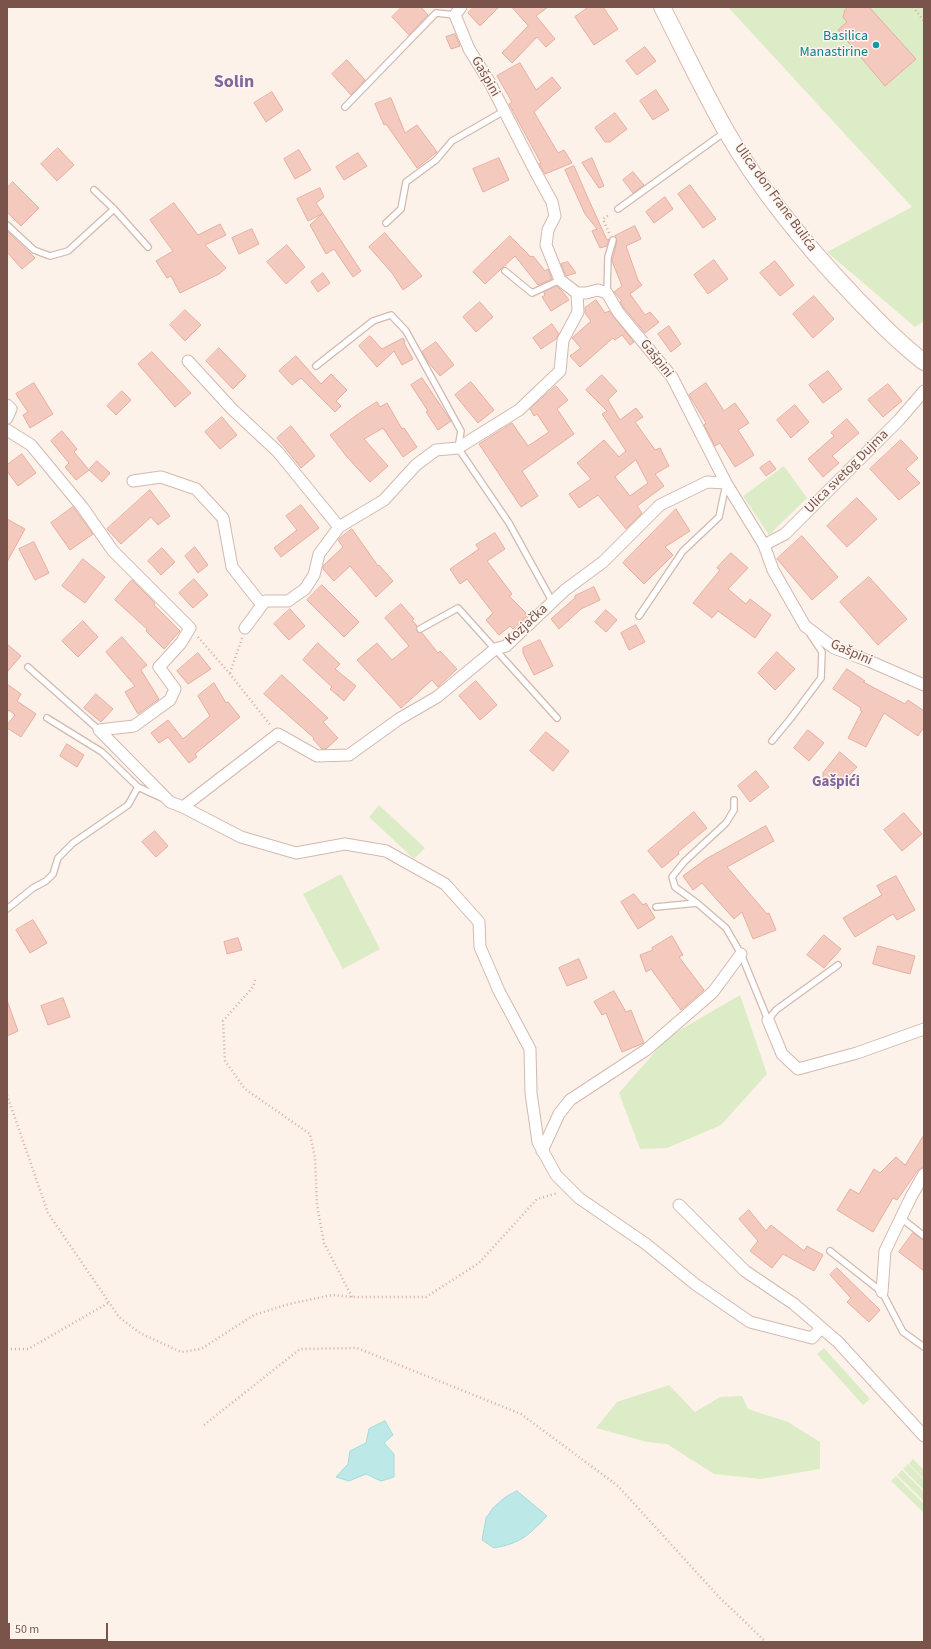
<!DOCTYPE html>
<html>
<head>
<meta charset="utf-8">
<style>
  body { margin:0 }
  #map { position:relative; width:931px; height:1649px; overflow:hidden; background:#fdf2e9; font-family:"Source Sans 3",sans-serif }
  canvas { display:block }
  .frame { position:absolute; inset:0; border:8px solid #7a534a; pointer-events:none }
  .scale { position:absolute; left:8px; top:1623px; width:100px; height:18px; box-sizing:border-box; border:2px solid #7a534a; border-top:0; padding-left:5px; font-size:12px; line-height:14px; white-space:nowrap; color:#7a534a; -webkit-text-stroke:3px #fff6f0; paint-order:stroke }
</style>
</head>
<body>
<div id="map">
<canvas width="931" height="1649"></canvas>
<div class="frame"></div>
<div class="scale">50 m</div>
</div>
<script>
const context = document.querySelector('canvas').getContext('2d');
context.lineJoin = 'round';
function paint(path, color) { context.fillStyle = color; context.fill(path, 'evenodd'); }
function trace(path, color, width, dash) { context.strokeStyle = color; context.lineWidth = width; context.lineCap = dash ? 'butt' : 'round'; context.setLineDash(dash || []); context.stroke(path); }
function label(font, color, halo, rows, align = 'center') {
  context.font = font + ' "Source Sans 3",sans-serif'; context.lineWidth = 3; context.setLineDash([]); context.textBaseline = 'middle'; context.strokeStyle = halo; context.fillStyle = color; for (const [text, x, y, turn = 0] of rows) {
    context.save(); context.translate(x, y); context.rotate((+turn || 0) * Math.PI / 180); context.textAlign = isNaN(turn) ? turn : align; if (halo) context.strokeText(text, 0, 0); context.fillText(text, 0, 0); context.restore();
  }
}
const green = new Path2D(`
  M728,7H924V321L915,327L827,252L912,207Z
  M784,466L807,498L769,535L743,496Z
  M379,805L425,848L414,859L369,817Z
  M341,874L380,949L343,969L303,894Z
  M740,995L767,1074L721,1125L667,1148L640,1149L619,1093L668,1037Z
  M824,1348L870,1399L863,1405L817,1354Z
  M669,1385L695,1412L720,1397L742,1396L748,1409L788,1422L820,1442V1469L761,1479L714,1474L667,1444L647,1442L596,1428L617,1402Z
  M913,1459L924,1470V1479L909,1464Z
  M908,1464L924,1480V1490L903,1469Z
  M902,1470L924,1492V1501L897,1475Z
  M896,1476L924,1504V1513L891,1481Z`);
const water = new Path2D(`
  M385,1421L393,1435L384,1443L394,1454V1477L381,1481L366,1474L349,1481L336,1477L348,1464L350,1451L366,1443L369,1429Z
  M517,1491L547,1516C528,1536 521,1543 494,1548L482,1540L486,1518L493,1508L504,1498Z`);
const building = new Path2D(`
  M402,7H421L428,15L409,35L392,17Z
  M474,7H499L480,26L468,13Z
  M512,7H548L536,16L555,39L546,47L537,37L512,63L502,53L528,26Z
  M589,7H603L618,29L594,45L575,17Z
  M848,7H869L916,59L885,86L838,30L847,22L843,17L845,10Z
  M455,34L460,46L451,49L446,37Z
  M645,47L656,61L637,75L626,61Z
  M347,60L365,80L351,95L332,74Z
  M520,63L536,90L552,77L561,88L534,112L558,153L564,150L572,163L545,174L539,164L541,163L509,104L512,102L497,76Z
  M656,90L669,110L653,120L640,101Z
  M272,92L283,110L266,122L254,103Z
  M391,98L405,133L417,125L437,152L417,168L386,124L384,125L375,104Z
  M615,113L627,129L610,142H605L595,128Z
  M58,148L74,165L57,181L41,164Z
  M299,150L311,170L295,179L284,159Z
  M358,153L367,166L344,180L336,167Z
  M499,158L509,180L483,192L473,169Z
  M592,158L604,186L599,188L582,163Z
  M574,166L587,196L607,240L609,239L607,246L600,248L592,231L597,229L585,214L565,170Z
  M633,172L644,185L633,193L623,180Z
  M13,182L39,208L21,226L7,212V188Z
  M690,185L716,219L703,228L678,194Z
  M320,188L324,197L316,203L361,271L353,277L334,249L326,254L310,225L322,214L308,221L297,199Z
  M665,197L673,209L654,223L646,212Z
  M174,203L198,235L220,224L226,235L205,245L226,268L219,274L180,293L171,276L167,278L156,261L173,251L150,220Z
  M635,226L641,239L626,246L638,280L642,285L630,294L645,315L650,312L659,322L645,333L624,308L620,302L622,301L614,292L622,286L612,261L617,241L615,236Z
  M252,229L259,244L239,254L232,238Z
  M7,231L35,258L22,269L7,252Z
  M385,233L422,276L403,290L392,273L369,247Z
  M510,236L531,257L533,256L545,271L548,269L552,279L538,285L515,256L485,284L473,272Z
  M287,245L305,267L286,284L267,262Z
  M714,260L728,279L708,294L694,275Z
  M775,261L794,285L780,296L760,273Z
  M568,262L576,273L566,276L561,264Z
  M323,273L330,283L318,292L311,282Z
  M557,286L562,291L569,300L551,311L542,297L545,295L544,292Z
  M814,296L834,319L813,338L793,314Z
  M596,300L605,313L609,311L634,342L630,345L622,335L615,340L613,338L580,367L570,356L581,348L572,338L591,321L585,313V308Z
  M480,302L493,317L476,332L463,317Z
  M185,310L201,325L185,341L170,325Z
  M552,324L559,334L556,339L541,349L533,338Z
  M669,326L681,344L671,352L658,334Z
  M370,336L382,349L403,338L405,341L404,343L413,359L402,365L394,351L377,367L359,346Z
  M436,342L454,365L440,376L428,362L422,352Z
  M219,348L246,376L233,389L206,361Z
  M152,352L191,393L175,407L138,364Z
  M296,356L321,384L331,374L347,390L336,401L341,406L335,412L301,378L292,385L279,371Z
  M828,371L842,389L823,403L809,385Z
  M602,375L617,391L608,400L620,420L636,408L643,417L635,422L655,450L660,448L669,466L655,474L664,486L637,506L642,513L626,529L598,495L579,508L569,494L591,479L577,463L604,440L619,457L626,451L602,414L607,411L586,390ZM636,460L648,483L630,496L615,477Z
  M422,378L451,421L438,430L426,412L428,411L411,385Z
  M471,382L494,410L478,423L455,395Z
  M34,383L53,414L30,428L23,415L28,412L16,394Z
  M706,383L724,411L735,403L749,423L738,430L754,455L735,467L720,443L715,446L704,425L706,423L689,395Z
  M888,384L902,401L883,417L868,400Z
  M556,386L568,400L557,409L574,434L522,471L538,496L521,507L479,444L512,423L528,446L549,432L537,414L534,416L530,409Z
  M122,391L131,400L116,415L107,406Z
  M377,402L380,407L387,403L402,429L404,428L417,447L403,457L383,428L364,439L388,466L370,482L347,457L330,435L358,414Z
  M795,405L809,422L791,438L777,420Z
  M222,417L237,435L220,449L205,432Z
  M847,419L859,433L832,456L839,463L823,477L808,459L834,436L831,433Z
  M291,426L315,456L301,468L277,438Z
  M62,431L77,449L74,452L89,470L76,480L65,467L69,463L51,441Z
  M901,440L918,458L906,469L920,483L899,500L870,469Z
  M22,454L36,473L18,486L7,471V465Z
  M97,461L110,473L102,482L89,470Z
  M770,461L776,469L766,476L760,468Z
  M150,490L170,516L158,525L151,517L121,544L107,529Z
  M857,498L877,519L847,547L827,526Z
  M301,505L319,528L281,557L274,548L297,530L286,516Z
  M73,507L93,534L70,550L51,523Z
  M676,509L690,531L665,547L673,555L644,584L623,563Z
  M7,519L25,529L7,562Z
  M352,529L378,566L379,565L393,581L376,597L350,566L334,581L323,569V566L343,547L338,540Z
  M495,533L505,549L487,561L512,594L509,596L525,612L527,616L513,629L510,626L499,635L486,620L493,613L467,579L460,584L450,569L479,549L476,545Z
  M802,536L838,577L812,600L777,559Z
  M34,542L49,573L35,580L19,549Z
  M195,547L208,565L198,573L185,556Z
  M162,548L175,562L161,575L148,561Z
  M731,553L748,568L728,589L746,604L750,599L771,615L755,638L718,611L712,618L693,603L720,570L717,568Z
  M83,559L105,577L85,603L62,586Z
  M869,577L907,619L878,645L840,602Z
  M194,579L208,595L193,608L179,593Z
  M132,580L155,603L154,605L180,631L164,649L146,631L147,629L115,600Z
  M322,585L359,622L344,637L307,600Z
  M594,587L600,600L581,609L559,629L551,619L575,598V596Z
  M401,604L414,619L412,620L417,626V631L422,633L438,653L440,651L457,669L438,687L432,680L401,708L357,660L377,643L392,660L409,646L385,618Z
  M290,609L305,626L289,640L274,624Z
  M606,610L617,620L606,632L595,622Z
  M83,621L98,637L78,657L62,641Z
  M636,625L645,642L629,650L621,633Z
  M122,637L147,665L141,670L159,699L138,714L125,692L135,686L106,652Z
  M540,640L553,666L534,675L523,653V648Z
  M318,643L340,664L335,669L356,686L344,701L330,689L332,687L303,660Z
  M7,644L21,656L7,672Z
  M777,652L795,669L775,690L758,673Z
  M198,653L211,669L188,684L177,671Z
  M847,669L865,681L863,682L905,704L908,700L924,711V727L918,736L884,713L866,747L848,738L862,711L860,710L861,708L833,689Z
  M282,675L328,718L323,722L338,738L326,749H322L313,739L314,738L264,694Z
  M476,681L497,705L480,720L459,696Z
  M214,683L226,703L228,702L240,717L195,754L197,757L189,763L168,737L159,743L151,733L168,720L183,739L210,716L198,696Z
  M7,684L21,694L17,701L36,714L21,737L7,728V725L15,715L9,710L7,713Z
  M96,694L113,709L101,722L84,708Z
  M808,730L824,743L809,761L794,748Z
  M546,732L569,751L553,771L530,751Z
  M67,744L84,755L77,767L60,756Z
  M840,752L857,767L836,789L823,777V773Z
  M756,771L769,787L750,802L738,786Z
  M694,812L707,828L678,852L679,854L662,868L648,851Z
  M904,813L922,834L902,851L884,830Z
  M766,826L774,841L727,867L767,914L769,913L776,930L753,939L742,912L734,919L702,883L693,890L683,876L706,859Z
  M155,831L168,846L156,857L142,842Z
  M896,876L915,910L897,920L893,914L855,937L843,918L882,895L877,886Z
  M634,894L643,905L646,903L655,918L638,929L621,902Z
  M33,920L47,943L30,953L16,930Z
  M824,935L841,949L824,968L807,955Z
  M672,936L683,955L679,957L704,990L681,1010L651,969L646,972L640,955L653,950L652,948Z
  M238,938L242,950L227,954L224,942Z
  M878,946L915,956L910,974L873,964Z
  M579,959L587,978L567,986L559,968Z
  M614,991L626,1012L631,1010L644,1043L622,1052L606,1013L602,1015L594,1002Z
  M63,998L70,1017L48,1025L41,1006Z
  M8,1003L18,1031L7,1036V1004Z
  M924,1135V1167L918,1170L897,1200L893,1198L873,1232L837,1210L850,1189L859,1194L874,1169L880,1173L896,1157L905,1165Z
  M749,1210L766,1231L771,1225L804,1251L807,1246L823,1255L814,1271L783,1254L772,1268L750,1251L758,1241L739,1219Z
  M913,1233L924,1240V1271L899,1252Z
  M837,1268L880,1310L869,1322L847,1302L851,1298L830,1275Z`);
const path = new Path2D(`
  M913,7L924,21
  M609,233L603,219L610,214
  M198,637L230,674L271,726
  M230,673L242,638
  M255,980L253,987L223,1021L225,1061L245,1089L310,1134L315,1158L317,1205L324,1243L352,1297
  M7,1095L48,1213L119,1317L140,1333L181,1352L201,1349L254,1315L289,1304L332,1295L353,1297H426L479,1263L537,1199L558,1193
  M7,1349H28L110,1302
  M204,1425L300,1349L357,1348L521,1414L618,1486L719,1597L766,1642`);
const lane = new Path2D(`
  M345,107L436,13L455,15
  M94,190L114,209L148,247
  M618,209L725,132
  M386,223L401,209L406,182L436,160L452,141L504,111
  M7,225L34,250L50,256L68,251L114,209
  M505,271L532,293L560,280
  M607,293L608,257L613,240
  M316,366L373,321L391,315L406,331L461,431L458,448L509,523L552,601
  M639,616L683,551L719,517L726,484
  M420,629L458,608L557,718
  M28,667L99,730
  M47,718L102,752L138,787L162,798
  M772,741L791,718L821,678L822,652L810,634
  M734,800V810L726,823L684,862L672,877L675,887L697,903L726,928L741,954L768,1020
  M656,907L697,903
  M7,909L33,888L46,881L53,874L58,858L73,843L128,805L138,787
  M768,1020L776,1010L838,965
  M901,1218L924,1236
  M830,1251L882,1292L903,1332L924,1347`);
const street = new Path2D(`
  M461,7L455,15L469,49L490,83L535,171L552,202L555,216L548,230L546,245L560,280L577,293H586L598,290L607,293L618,312L672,377L726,483L764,545L773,570L805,626L834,648L869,661L924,685
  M188,361L232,409L278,452L339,527
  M7,405L11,409L7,418
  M7,430L31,445L83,508L113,551L190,628L181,643L159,667L175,689L170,700L134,726L99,730
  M133,481L161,477L196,489L223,518L232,567L262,605
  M764,545L785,534L899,420L924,391
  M245,628L265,601H288L305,589L314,575L319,554L339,527L384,500L416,465L436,450L458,448L519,410L560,371L563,340L578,312L577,293
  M99,730L170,802L183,807L278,734L317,756L349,755L399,719L437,697L495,649L506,646L565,590L603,562L660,505L707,482L726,483
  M183,807L241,837L296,853L345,844L386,851L445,884L479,922L480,947L499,991L530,1049L531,1093L538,1142L556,1175L579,1198L646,1244L695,1284L750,1322L812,1338L821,1328
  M768,1020L782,1054L798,1069L857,1053L924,1029
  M542,1151L559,1114L570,1100L646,1050L713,992L741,954
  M679,1205L745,1271L794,1304L838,1342L924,1436
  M882,1292L885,1251L911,1197L924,1174`);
const secondary = new Path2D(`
  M662,7C683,48 703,90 726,131C761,191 806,246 854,296C876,319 898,342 924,362`);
const markers = [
  [876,45,4,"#0f9aa8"]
];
const cultureNames = [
  ["Basilica",868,37],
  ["Manastirine",868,53]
];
const streetNames = [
  ["Gašpini",485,77,60],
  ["Ulica don Frane Bulića",775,198,54],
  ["Gašpini",656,359,52],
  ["Ulica svetog Dujma",847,472,-45],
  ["Kozjačka",527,625,-43],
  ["Gašpini",851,653,24]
];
const neighbourhoodNames = [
  ["Gašpići",836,783]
];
const districtNames = [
  ["Solin",234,83]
];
paint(green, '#dcecc6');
paint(water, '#bce9e7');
trace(water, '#a1dbd9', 1);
paint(building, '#f4cabf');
trace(building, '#e8ad9f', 1);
trace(lane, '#d3b9b0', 8);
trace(street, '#d3b9b0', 13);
trace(secondary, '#d8bab0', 18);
trace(path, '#daada1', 2.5, [1, 3]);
trace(lane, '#fff', 5.5);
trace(street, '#fff', 11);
trace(secondary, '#fff', 16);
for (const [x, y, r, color] of markers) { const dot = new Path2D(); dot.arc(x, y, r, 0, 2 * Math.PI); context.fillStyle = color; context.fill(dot); trace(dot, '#fff6f0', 1.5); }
label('14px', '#0d838f', '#fff6f0', cultureNames, 'right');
label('14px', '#7a534a', '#fff6f0', streetNames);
label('bold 15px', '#80679c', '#fff6f0', neighbourhoodNames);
label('bold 18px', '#80679c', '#fff6f0', districtNames);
</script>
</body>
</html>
